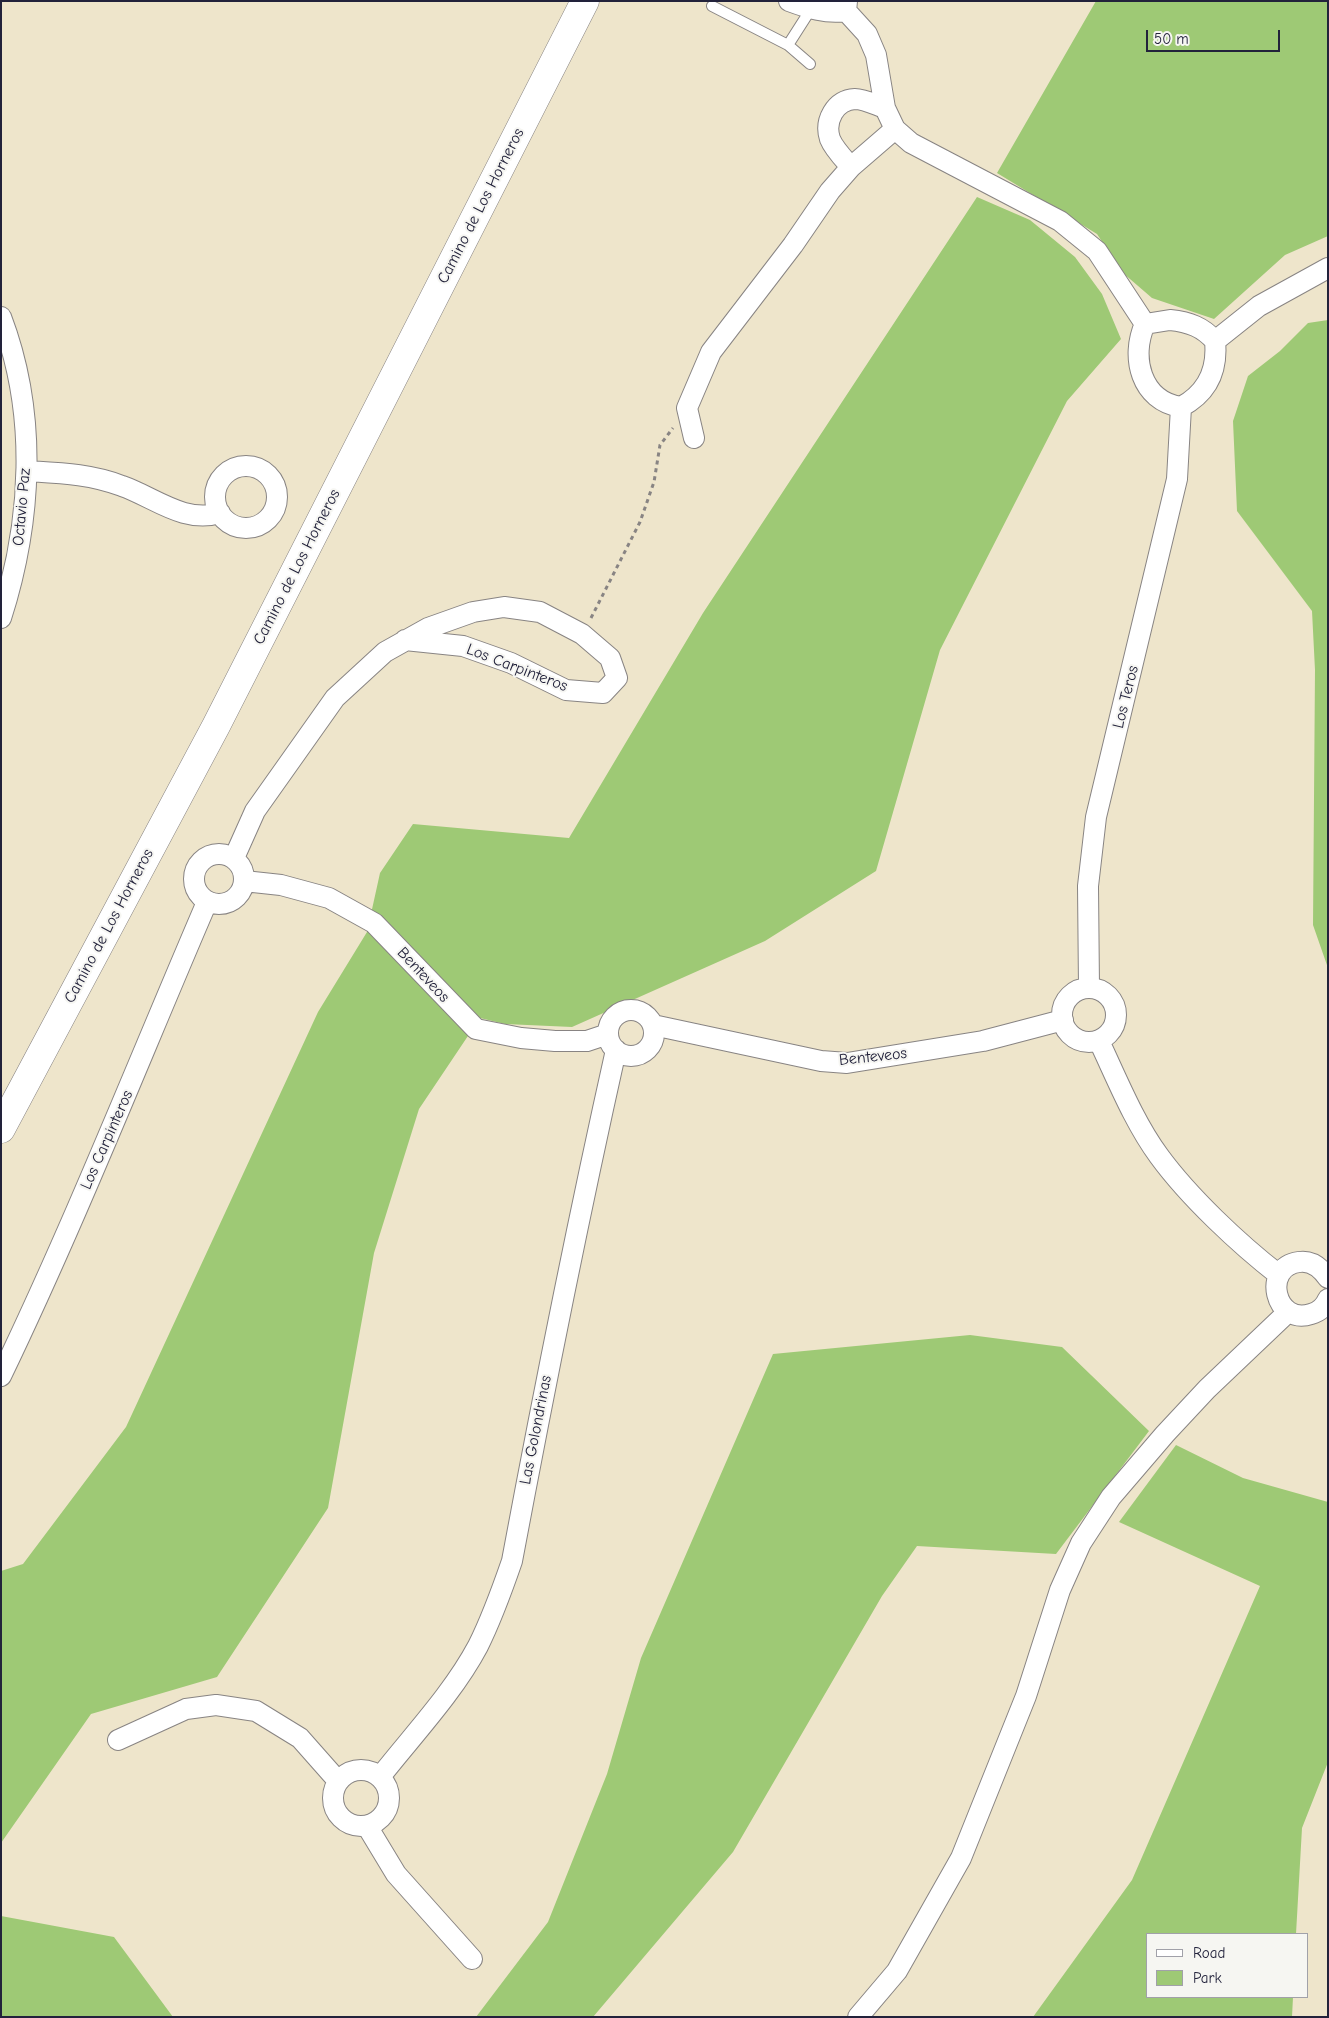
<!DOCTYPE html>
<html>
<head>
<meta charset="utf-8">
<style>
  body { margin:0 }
  #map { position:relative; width:1329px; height:2018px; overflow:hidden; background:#eee5cb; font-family:"Comic Neue",sans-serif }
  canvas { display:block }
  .frame { position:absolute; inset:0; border:2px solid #22223b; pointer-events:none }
  .legend { position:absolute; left:1146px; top:1933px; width:162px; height:65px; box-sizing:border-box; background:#f6f6f2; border:1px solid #a1a1a9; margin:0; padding:6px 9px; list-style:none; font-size:15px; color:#22223b }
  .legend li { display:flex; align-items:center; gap:10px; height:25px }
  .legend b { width:25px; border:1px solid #a1a1a9 }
  .scale { position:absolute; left:1146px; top:30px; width:134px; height:22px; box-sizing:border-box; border:2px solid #22223b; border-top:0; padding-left:6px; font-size:15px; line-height:18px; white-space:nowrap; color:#22223b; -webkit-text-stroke:4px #f6f6f2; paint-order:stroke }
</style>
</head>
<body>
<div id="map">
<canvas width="1329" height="2018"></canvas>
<div class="frame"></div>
<ul class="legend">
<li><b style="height:6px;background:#fff"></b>Road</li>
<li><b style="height:14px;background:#9ec975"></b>Park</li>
</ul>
<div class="scale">50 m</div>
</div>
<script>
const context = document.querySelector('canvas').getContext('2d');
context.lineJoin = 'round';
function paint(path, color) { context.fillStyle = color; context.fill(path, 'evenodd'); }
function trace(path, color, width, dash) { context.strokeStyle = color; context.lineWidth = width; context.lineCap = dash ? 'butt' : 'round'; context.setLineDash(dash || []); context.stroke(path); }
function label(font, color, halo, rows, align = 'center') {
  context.font = font + ' "Comic Neue",sans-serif'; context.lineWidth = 4; context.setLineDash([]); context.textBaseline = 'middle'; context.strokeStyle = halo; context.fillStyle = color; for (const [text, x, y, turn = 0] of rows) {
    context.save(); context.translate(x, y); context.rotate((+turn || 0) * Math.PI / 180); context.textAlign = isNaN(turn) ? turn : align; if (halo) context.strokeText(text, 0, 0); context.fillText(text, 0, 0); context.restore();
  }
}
const green = new Path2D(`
  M1096,1H1328V236L1285,255L1214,319L1152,298L1123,273L1097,234L997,173Z
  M977,197L1030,220L1075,257L1102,294L1121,339L1067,401L940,650L876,871L765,941L572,1027L505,1024L480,1018L419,1109L374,1253L328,1508L217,1677L91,1714L1,1843V1571L23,1564L126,1427L318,1012L367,932L380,873L413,824L569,838L703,613Z
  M1328,320V968L1313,925L1315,670L1312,611L1237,511L1233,421L1248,376L1280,351L1308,323Z
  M970,1335L1062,1347L1149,1431L1056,1554L917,1546L882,1596L733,1852L593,2017H476L548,1922L607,1774L641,1658L773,1354Z
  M1176,1445L1243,1478L1328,1502V1762L1302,1828L1296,1934H1148V1997H1293L1292,2017H1033L1132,1880L1260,1586L1119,1522Z
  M1,1916L114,1937L173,2017H1Z`);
const path = new Path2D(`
  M591,618L640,522L654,482L660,445L673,428`);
const lane = new Path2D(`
  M712,6L788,45L810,64
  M788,45L811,9`);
const street = new Path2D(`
  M789,1C808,8 826,14 846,11
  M847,1L846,11L867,34L876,55L885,108L895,129L911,143L1060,221L1097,251L1145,324
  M851,167C844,159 834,149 830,139C824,121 835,100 855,99C864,99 876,105 885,108
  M1,317C38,414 32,521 1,618
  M1170,320C1189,322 1203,327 1215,341C1218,371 1207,393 1181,407C1141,401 1130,357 1145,324Z
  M1215,341L1259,306L1328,268
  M694,438L687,408L711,352L793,245L830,191L851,167L895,129
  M215 497a31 31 0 1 1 62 0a31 31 0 1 1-62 0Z
  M28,471C60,473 91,474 122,486C154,497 184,524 220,513
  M194 879a25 25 0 1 1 50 0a25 25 0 1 1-50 0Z
  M234,858L255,811L335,698L385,652L428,628L473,612L504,607L540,612L582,634L610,658L617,678L603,693L566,690L511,663L463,646L405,640
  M244,881L281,885L329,898L374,923L476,1029L521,1038L555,1041H587L608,1034
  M1089,988L1088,886L1096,817L1177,479L1181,407
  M1062 1015a27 27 0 1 1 54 0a27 27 0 1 1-54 0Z
  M608 1033a23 23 0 1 1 46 0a23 23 0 1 1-46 0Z
  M653,1025L821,1061L847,1063L983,1041L1063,1020
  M1099,1041C1117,1079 1134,1122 1159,1156C1189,1197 1239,1244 1279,1275
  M1328,1278C1321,1268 1312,1260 1299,1262C1261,1267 1275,1326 1311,1314C1319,1312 1325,1306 1328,1299
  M1,1376C76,1220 139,1060 207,902
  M118,1740L186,1709L216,1705L256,1711L300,1738L338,1781
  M333 1798a28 28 0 1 1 56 0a28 28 0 1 1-56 0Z
  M380,1777C413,1735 453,1693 478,1646C492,1618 502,1590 512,1561C544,1390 578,1220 616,1050
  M367,1826L396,1874L472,1959
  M858,2017L897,1971L961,1858L1026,1696L1060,1590L1081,1543L1111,1497L1165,1434L1207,1389L1288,1312`);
const secondary = new Path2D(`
  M1,1129L216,726L585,1`);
const streetNames = [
  ["Camino de Los Horneros",481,206,-63],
  ["Octavio Paz",22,507,-85],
  ["Camino de Los Horneros",297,567,-63],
  ["Los Carpinteros",517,668,21],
  ["Los Teros",1126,697,-76],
  ["Camino de Los Horneros",109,926,-62],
  ["Benteveos",423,975,47],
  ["Benteveos",873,1057,-6],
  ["Los Carpinteros",107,1140,-66],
  ["Las Golondrinas",536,1430,-79]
];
paint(green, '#9ec975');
trace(lane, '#888483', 12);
trace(street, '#888483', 22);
trace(secondary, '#888483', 29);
trace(path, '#888483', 3, [4, 4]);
trace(lane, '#fff', 10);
trace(street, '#fff', 20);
trace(secondary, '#fff', 28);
label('16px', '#22223b', '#f6f6f2', streetNames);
</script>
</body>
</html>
